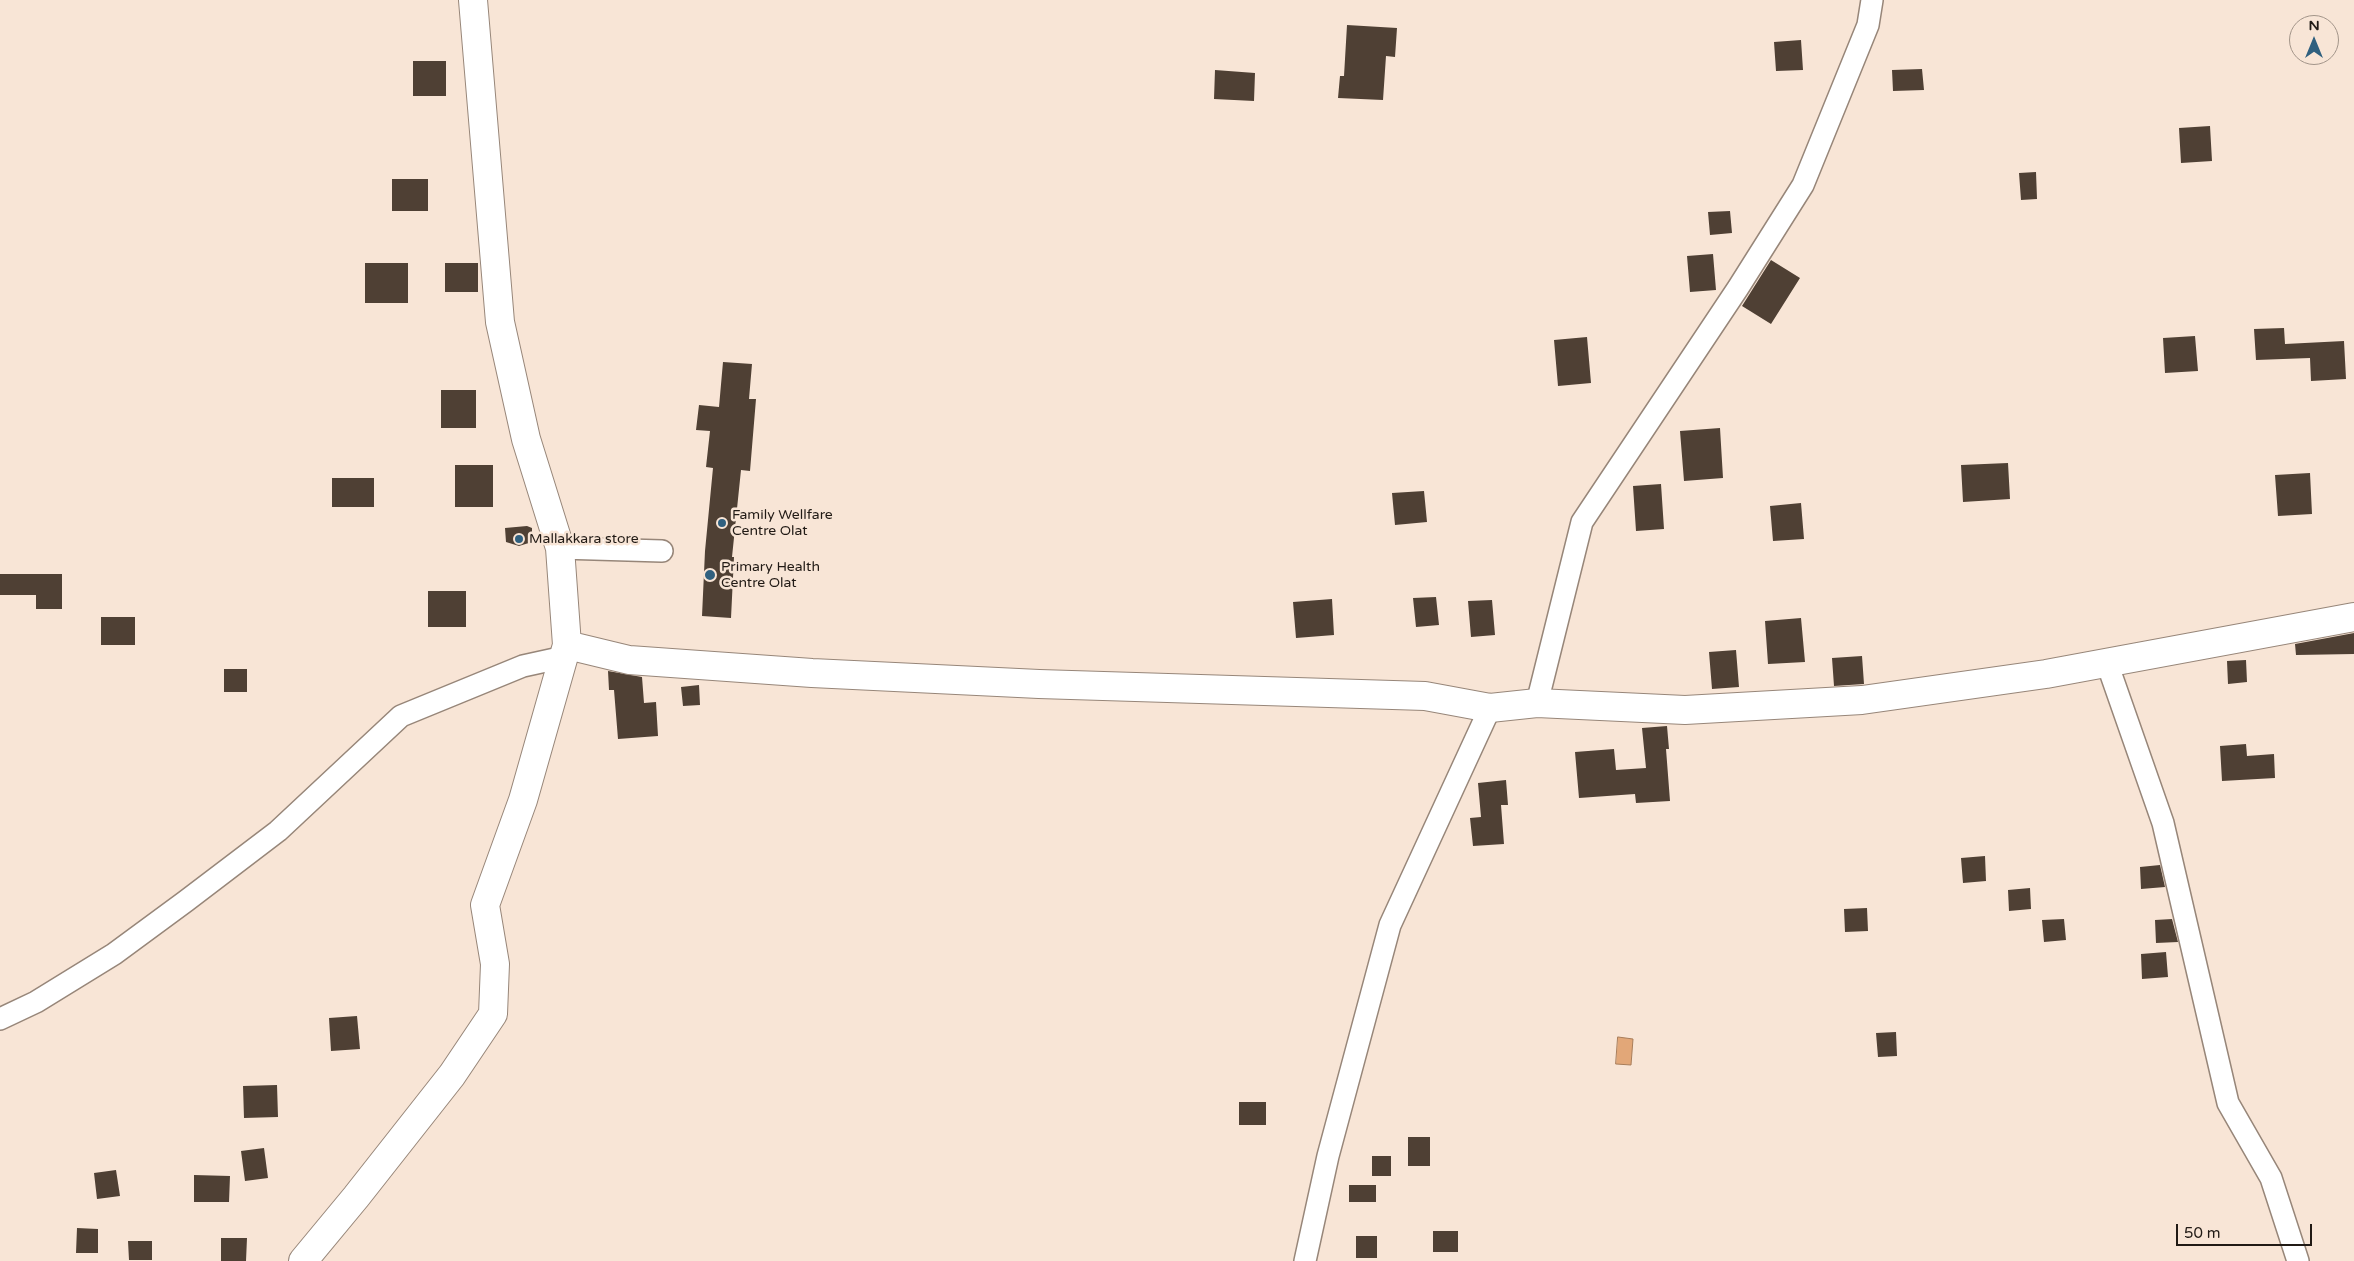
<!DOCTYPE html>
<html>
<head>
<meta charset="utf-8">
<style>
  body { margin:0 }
  #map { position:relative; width:2354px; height:1261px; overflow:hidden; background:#f8e5d6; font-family:"Varela Round",sans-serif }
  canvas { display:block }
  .north { position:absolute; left:2289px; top:15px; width:50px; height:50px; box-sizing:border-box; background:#f8e5d6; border:1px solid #a29489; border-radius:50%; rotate:0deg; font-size:14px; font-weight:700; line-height:20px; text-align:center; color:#211a15 }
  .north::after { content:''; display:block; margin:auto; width:18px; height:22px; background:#30607f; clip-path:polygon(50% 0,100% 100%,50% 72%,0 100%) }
  .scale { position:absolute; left:2176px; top:1224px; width:136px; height:22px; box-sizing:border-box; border:2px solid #211a15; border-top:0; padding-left:6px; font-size:15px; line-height:18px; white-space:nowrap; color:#211a15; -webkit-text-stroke:4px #f8e5d6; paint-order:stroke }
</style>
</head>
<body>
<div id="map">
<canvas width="2354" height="1261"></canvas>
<div class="north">N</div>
<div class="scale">50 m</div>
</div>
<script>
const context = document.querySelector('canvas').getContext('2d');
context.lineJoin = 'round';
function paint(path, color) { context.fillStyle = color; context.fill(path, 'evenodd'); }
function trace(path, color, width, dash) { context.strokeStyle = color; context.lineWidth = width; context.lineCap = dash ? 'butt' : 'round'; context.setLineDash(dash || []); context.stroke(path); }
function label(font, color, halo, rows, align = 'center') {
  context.font = font + ' "Varela Round",sans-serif'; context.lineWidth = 5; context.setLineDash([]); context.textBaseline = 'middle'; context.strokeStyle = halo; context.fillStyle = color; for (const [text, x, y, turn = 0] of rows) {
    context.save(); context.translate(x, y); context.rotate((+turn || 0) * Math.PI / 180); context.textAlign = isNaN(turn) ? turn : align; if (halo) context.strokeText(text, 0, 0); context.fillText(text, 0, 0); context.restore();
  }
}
const water = new Path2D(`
  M1618,1037L1633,1039L1631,1065L1616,1064Z`);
const building = new Path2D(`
  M1347,25L1397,28L1395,57L1386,56L1383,100L1338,98L1340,76H1344Z
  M1801,40L1803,70L1776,71L1774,42Z
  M413,61H446V96H413Z
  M1922,69L1924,90L1893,91L1892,70Z
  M1215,70L1255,73L1254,101L1214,99Z
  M2210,126L2212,161L2181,163L2179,128Z
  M2036,172L2037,199L2021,200L2019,173Z
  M392,179H428V211H392Z
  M1730,211L1732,233L1710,235L1708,212Z
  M1713,254L1716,290L1690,292L1687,256Z
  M1771,260L1800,278L1771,324L1742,306Z
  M365,263H408V303H365Z
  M445,263H478V292H445Z
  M2284,328L2285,344L2344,341L2346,379L2311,381L2310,358L2256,360L2254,329Z
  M2195,336L2198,371L2165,373L2163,338Z
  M1587,337L1591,383L1558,386L1554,340Z
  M723,362L752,364L749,399H756L750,471L741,470L732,557H734L731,618L702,616L705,551L713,468L706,467L710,431L696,430L699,405L719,407Z
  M441,390H476V428H441Z
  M1720,428L1723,478L1684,481L1680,431Z
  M2008,463L2010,499L1963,502L1961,465Z
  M455,465H493V507H455Z
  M2310,473L2312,514L2278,516L2275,475Z
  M332,478H374V507H332Z
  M1661,484L1664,529L1636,531L1633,486Z
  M1424,491L1427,522L1395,525L1392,493Z
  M1801,503L1804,539L1773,541L1770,506Z
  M527,526L532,528V542L519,546L506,542L505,528Z
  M0,574H62V609H36V595H0Z
  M428,591H466V627H428Z
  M1436,597L1439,625L1416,627L1413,598Z
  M1332,599L1334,635L1296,638L1293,602Z
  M1492,600L1495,635L1471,637L1468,601Z
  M101,617H135V645H101Z
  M1801,618L1805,662L1768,664L1765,621Z
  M2354,633V654L2296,655L2295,644Z
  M1736,650L1739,687L1712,689L1709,652Z
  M1862,656L1864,684L1834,686L1832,658Z
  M2246,660L2247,682L2228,684L2227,661Z
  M224,669H247V692H224Z
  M608,671L642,677L644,703L656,702L658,736L618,739L614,690H609Z
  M699,685L700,705L683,706L681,687Z
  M1667,726L1669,749H1666L1670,801L1636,803L1635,794L1579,798L1575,752L1614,749L1616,770L1646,768L1642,728Z
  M2246,744L2247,756L2274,754L2275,778L2222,781L2220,746Z
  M1506,780L1508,805H1501L1504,844L1473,846L1470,818L1481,817L1478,783Z
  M1985,856L1986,881L1963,883L1961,858Z
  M2160,865L2165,887L2141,889L2140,867Z
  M2030,888L2031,909L2009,911L2008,890Z
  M1867,908L1868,931L1845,932L1844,909Z
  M2064,919L2066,940L2044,942L2042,920Z
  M2172,919L2178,942L2156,943L2155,920Z
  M2166,952L2168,977L2142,979L2141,954Z
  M357,1016L360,1049L331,1051L329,1018Z
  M1896,1032L1897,1056L1878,1057L1876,1033Z
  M277,1085L278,1117L244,1118L243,1086Z
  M1239,1102H1266V1125H1239Z
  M1408,1137H1430V1166H1408Z
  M264,1148L268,1178L245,1181L241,1151Z
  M1372,1156H1391V1176H1372Z
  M116,1170L120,1196L97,1199L94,1173Z
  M194,1175L230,1176L229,1202H194Z
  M1349,1185H1376V1202H1349Z
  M77,1228L98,1229V1253H76Z
  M1433,1231H1458V1252H1433Z
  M1356,1236H1377V1258H1356Z
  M221,1238H247L246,1261H221Z
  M128,1241H152V1260H129Z`);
const street = new Path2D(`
  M560,548L662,551
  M2107,663L2163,823L2228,1103L2271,1178L2298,1261
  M1537,703L1582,522L1738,288L1803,185L1868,25L1872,0
  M0,1019L36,1002L114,954L186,901L278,831L401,716L523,666L564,657
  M1305,1261L1328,1156L1390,925L1490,708`);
const secondary = new Path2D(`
  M567,645L629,660L812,673L1039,684L1425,696L1490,708L1537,703L1685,710L1862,700L2046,674L2354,617
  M303,1261L356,1197L452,1075L493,1014L495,964L485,905L523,800L567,645L560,548L526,439L500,322L473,0`);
const markers = [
  [722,523,5,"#30607f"],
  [519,539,5,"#30607f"],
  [710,575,6,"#30607f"]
];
const poiNames = [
  ["Family Wellfare",732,515],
  ["Centre Olat",732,531],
  ["Mallakkara store",529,539],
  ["Primary Health",721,567],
  ["Centre Olat",721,583]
];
paint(water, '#e2a778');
trace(water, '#a87d5a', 1);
paint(building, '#4f4034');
trace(street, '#978679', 24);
trace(secondary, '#978679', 30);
trace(street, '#fff', 21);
trace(secondary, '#fff', 28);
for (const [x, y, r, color] of markers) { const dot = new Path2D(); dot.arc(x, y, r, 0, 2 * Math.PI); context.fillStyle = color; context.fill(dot); trace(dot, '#f8e5d6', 2); }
label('14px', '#211a15', '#f8e5d6', poiNames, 'left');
</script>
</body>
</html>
